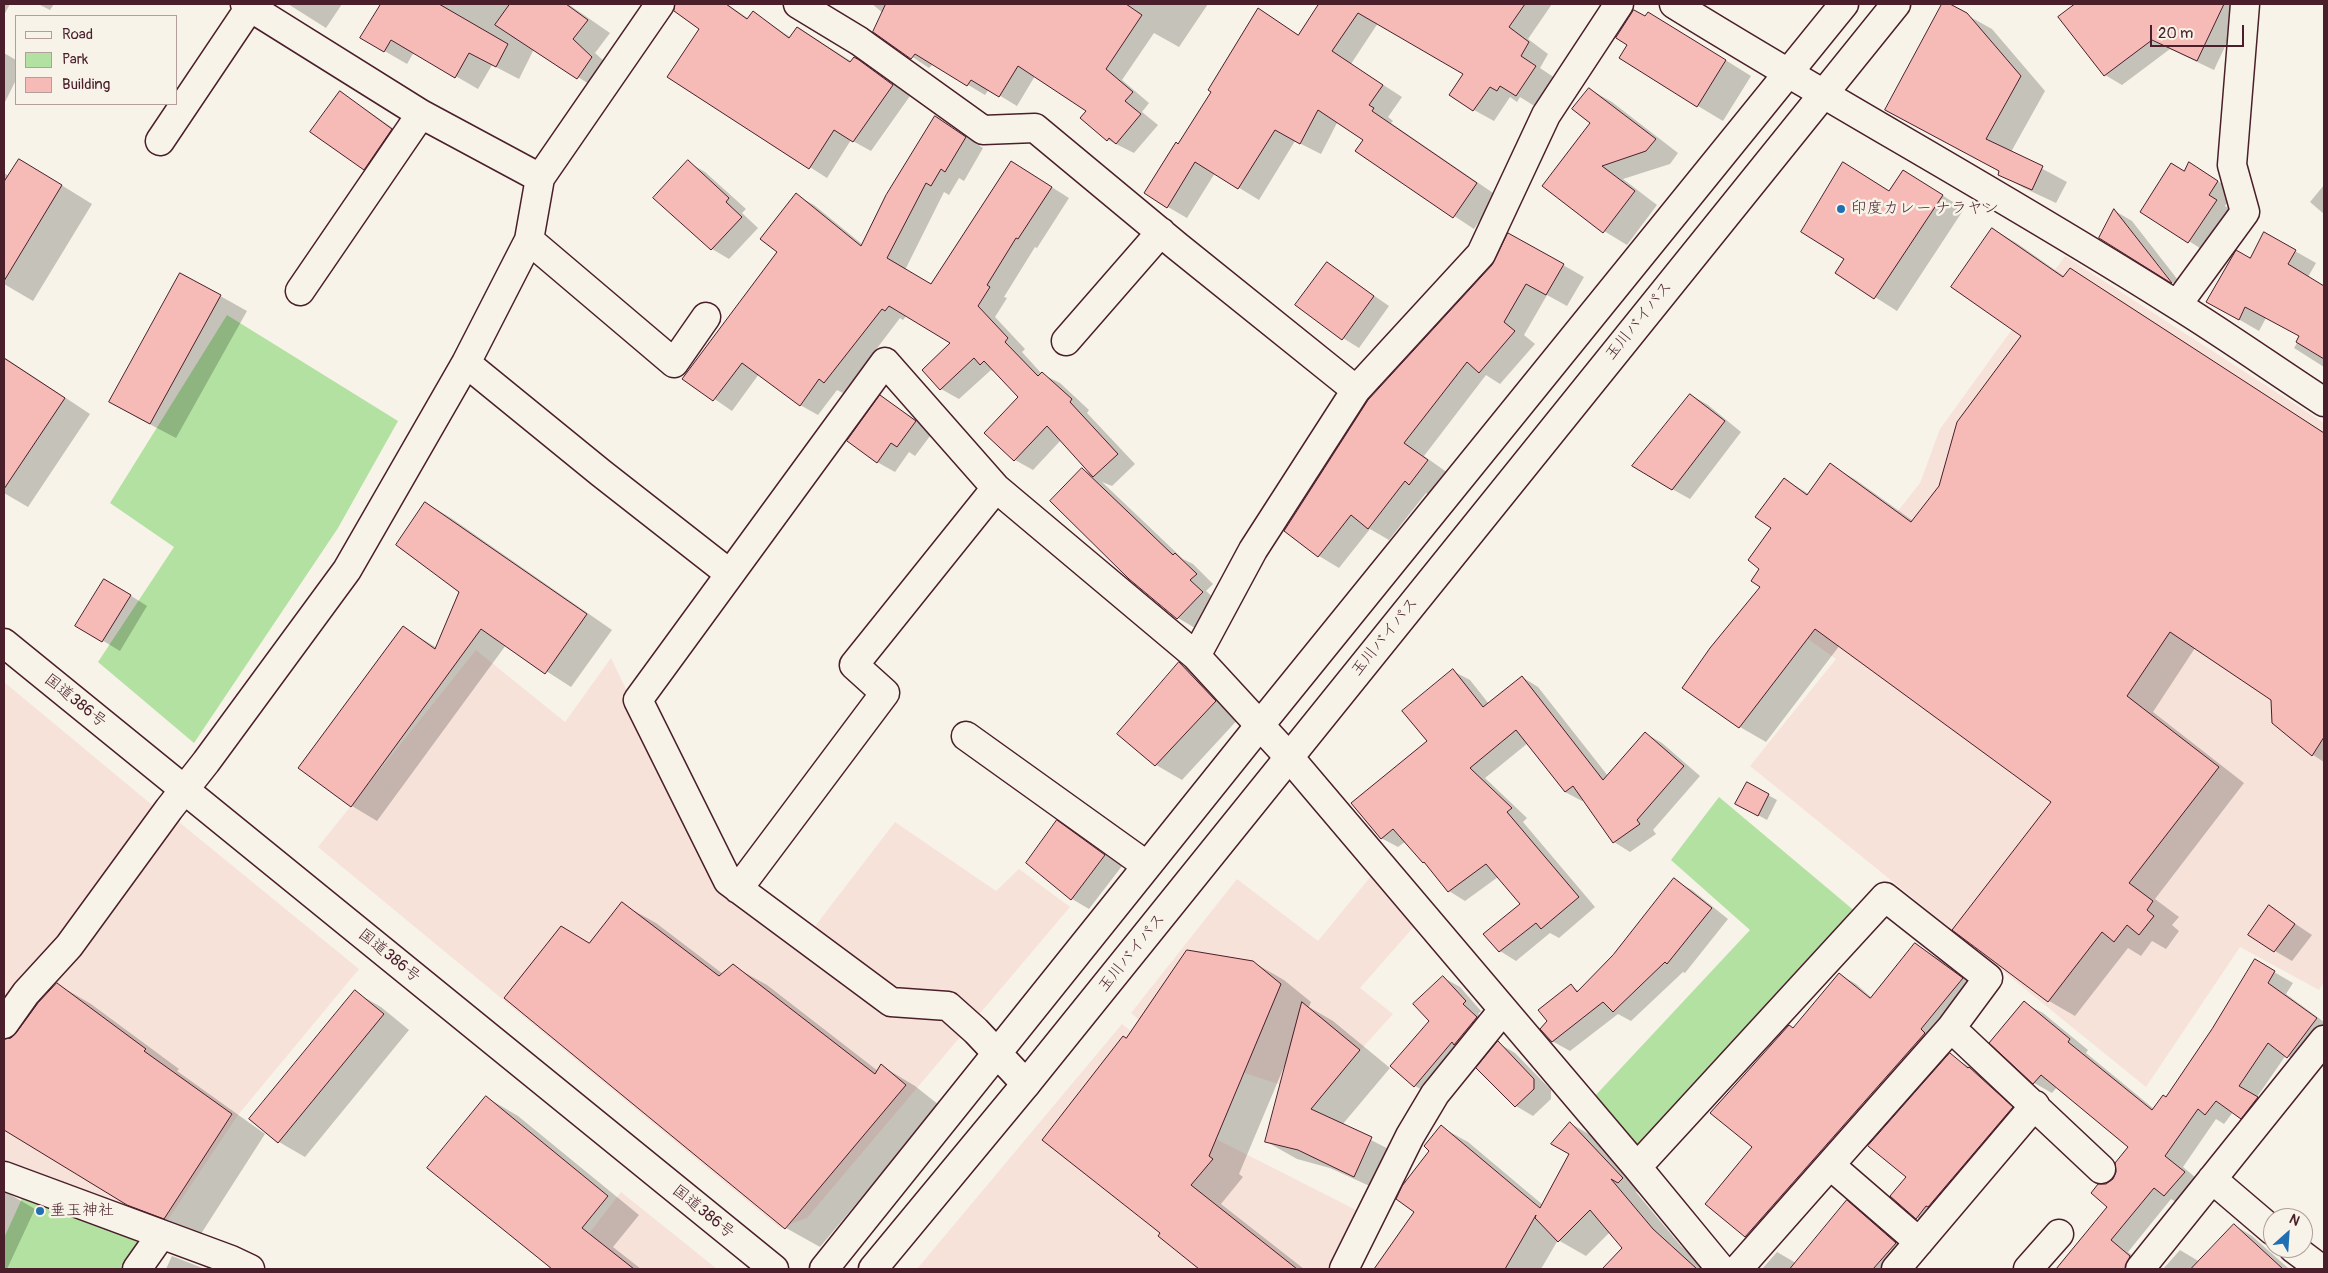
<!DOCTYPE html>
<html>
<head>
<meta charset="utf-8">
<style>
  body { margin:0 }
  #map { position:relative; width:2328px; height:1273px; overflow:hidden; background:#f7f3e8; font-family:Pangolin,sans-serif }
  canvas { display:block }
  .frame { position:absolute; inset:0; border:5px solid #4a1f2b; pointer-events:none }
  .legend { position:absolute; left:15px; top:15px; width:162px; height:90px; box-sizing:border-box; background:#f7f3e8; border:1px solid #b29e9c; margin:0; padding:6px 9px; list-style:none; font-size:15px; color:#4a1f2b }
  .legend li { display:flex; align-items:center; gap:10px; height:25px }
  .legend b { width:25px; border:1px solid #b29e9c }
  .north { position:absolute; left:2263px; top:1208px; width:50px; height:50px; box-sizing:border-box; background:#f7f3e8; border:1px solid #b29e9c; border-radius:50%; rotate:26deg; font-size:14px; font-weight:700; line-height:20px; text-align:center; color:#4a1f2b }
  .north::after { content:''; display:block; margin:auto; width:18px; height:22px; background:#1f6fb2; clip-path:polygon(50% 0,100% 100%,50% 72%,0 100%) }
  .scale { position:absolute; left:2150px; top:25px; width:94px; height:22px; box-sizing:border-box; border:2px solid #4a1f2b; border-top:0; padding-left:6px; font-size:15px; line-height:18px; white-space:nowrap; color:#4a1f2b; -webkit-text-stroke:4px #f7f3e8; paint-order:stroke }
</style>
</head>
<body>
<div id="map">
<canvas width="2328" height="1273"></canvas>
<div class="frame"></div>
<ul class="legend">
<li><b style="height:6px;background:#f7f3e8"></b>Road</li>
<li><b style="height:14px;background:#b2e1a1"></b>Park</li>
<li><b style="height:14px;background:#f6bab7"></b>Building</li>
</ul>
<div class="north">N</div>
<div class="scale">20 m</div>
</div>
<script>
const context = document.querySelector('canvas').getContext('2d');
context.lineJoin = 'round';
function paint(path, color) { context.fillStyle = color; context.fill(path, 'evenodd'); }
function trace(path, color, width, dash) { context.strokeStyle = color; context.lineWidth = width; context.lineCap = dash ? 'butt' : 'round'; context.setLineDash(dash || []); context.stroke(path); }
function label(font, color, halo, rows, align = 'center') {
  context.font = font + ' Pangolin,"Klee One",sans-serif'; context.lineWidth = 5; context.setLineDash([]); context.textBaseline = 'middle'; context.strokeStyle = halo; context.fillStyle = color; for (const [text, x, y, turn = 0] of rows) {
    context.save(); context.translate(x, y); context.rotate((+turn || 0) * Math.PI / 180); context.textAlign = isNaN(turn) ? turn : align; if (halo) context.strokeText(text, 0, 0); context.fillText(text, 0, 0); context.restore();
  }
}
const built = new Path2D(`
  M2065,256L2324,423V982L2319,990L2240,947L2146,1087L1750,766L1836,659L1801,634L1920,483L1940,429Z
  M476,650L565,722L611,658L710,865L809,934L895,822L996,891L1019,869L1070,907L807,1218L780,1228L318,847Z
  M4,682L157,809L4,1009Z
  M174,818L359,969L238,1115L161,1230L4,1170V1036Z
  M1376,870L1418,922L1360,988L1393,1014L1318,1097L1174,1050L1131,1013L1237,879L1318,941Z
  M1122,1024L1196,1083L1177,1109L1220,1141L1364,1214L1336,1269H917Z
  M621,1192L717,1269H566L576,1250Z`);
const green = new Path2D(`
  M227,315L398,421L338,528L194,743L98,662L174,547L110,503Z
  M1719,797L1857,913L1638,1153L1594,1097L1750,930L1671,860Z
  M24,1194L143,1239L122,1269H4V1238Z`);
const shadow = new Path2D(`
  M4,4H10L4,15Z
  M38,4H54L50,10Z
  M288,4H342L326,28Z
  M382,4H568L610,33L595,53L614,70L600,91L534,49L519,79L492,65L478,89L414,52L407,64L362,38Z
  M675,4H727L749,19L754,13L790,37L798,27L852,62L854,59L871,69L910,96L871,151L851,140L827,178L669,77L701,29L675,10Z
  M872,4H1208L1179,47L1154,33L1122,80L1149,103L1142,112L1158,125L1134,153L1108,140L1088,111L1035,76L1017,106L989,89L985,95L933,64L929,68L874,31L883,13Z
  M1320,4H1552L1528,39L1548,54L1540,68L1555,78L1536,107L1520,97L1517,102L1510,97L1494,121L1474,110L1465,74L1378,23L1351,64L1402,97L1388,117L1393,121L1391,123L1496,195L1474,229L1356,151L1364,139L1338,121L1321,154L1295,141L1259,200L1215,173L1187,218L1168,207L1179,145L1213,91L1259,10L1300,36Z
  M1944,4H1947L1992,29L2045,91L2011,152L2067,182L2056,203L2024,188L1999,174L2001,172L1887,109Z
  M2077,4H2245L2214,70L2170,49L2122,85L2105,75L2060,17Z
  M1674,28L1751,76L1723,121L1698,106Z
  M4,53L16,60V80L4,104Z
  M1589,89L1612,102L1678,153L1670,164L1623,179L1657,205L1627,245L1604,231Z
  M340,92L409,139L382,179L365,169Z
  M935,117L983,148L964,181L959,178L949,195L944,192L905,270L931,285L1012,162L1069,198L1037,248L1035,247L1004,297L1007,298L995,317L1025,349L1022,352L1042,374L1060,383L1089,410L1087,413L1135,464L1112,486L1102,482L1183,559L1193,564L1213,584L1206,591L1219,603L1195,628L1178,618L1082,469L1092,475L1061,440L1033,470L1015,460L1020,397L998,374L991,370L959,399L941,389L952,343L907,315L903,320L900,318L843,393L837,390L818,415L800,405L759,374L732,411L684,378L778,252L796,195L814,205L863,245Z
  M688,162L705,172L746,209L742,213L758,228L729,259L712,249L655,198Z
  M2184,172L2207,174L2234,192L2225,206L2233,211L2206,252L2142,211Z
  M4,173L9,176L50,178L92,204L33,301L4,284Z
  M1926,185L1964,209L1897,311L1837,273L1890,192Z
  M2324,185V214L2310,202Z
  M2115,211L2132,221L2185,289L2172,282Z
  M1993,229L2018,244L2065,277L2096,285L2324,433V762L2313,755L2274,722L2272,699L2195,648L2153,712L2244,783L2155,899L2179,917L2172,925L2179,931L2166,949L2152,941L2141,956L2128,948L2075,1016L2049,1001L1995,959L2052,802L1840,645L1766,742L1740,727L1684,687L1762,587L1761,569L1784,479L1809,494L1830,465L1856,480L1913,521L1940,487L2022,335Z
  M2265,234L2316,263L2308,277L2324,287V367L2294,348L2301,336L2266,318L2259,331L2207,301L2251,260Z
  M1327,263L1389,306L1359,348L1343,338Z
  M1494,265H1563L1584,277L1567,306L1547,295L1524,335L1535,344L1500,384L1486,375L1424,456L1448,473L1431,496L1426,493L1389,540L1370,529L1339,568L1319,556L1285,531Z
  M181,274L247,311L176,438L136,417Z
  M4,357L90,414L28,507L4,493Z
  M1691,395L1708,405L1741,432L1690,499L1672,489Z
  M881,396L933,432L915,456L909,452L895,472L877,462Z
  M426,503L451,518L612,630L571,687L506,645L377,821L352,806L403,627L437,648L460,591Z
  M122,590L147,606L120,651L77,625Z
  M1180,664L1205,679L1241,716L1182,780L1156,765Z
  M1453,671L1470,680L1489,704L1522,677L1538,687L1608,776L1645,733L1662,743L1700,776L1653,830L1656,834L1630,852L1614,842L1584,800L1582,801L1565,792L1528,743L1485,778L1527,818L1523,822L1595,907L1559,938L1550,933L1516,961L1500,951L1522,905L1498,877L1465,901L1449,891L1406,841L1398,847L1381,838L1429,741Z
  M1748,784L1777,800L1767,820L1745,808Z
  M1057,822L1122,866L1089,909L1072,899Z
  M1674,880L1692,890L1728,919L1685,973L1683,972L1631,1021L1618,1014L1570,1051L1552,1041L1571,986L1579,991L1614,955Z
  M622,904L656,923L723,974L733,966L767,985L878,1071L882,1066L915,1086L939,1105L820,1247L786,1228L506,997L589,944Z
  M2270,907L2312,935L2292,961L2275,951Z
  M1916,945L1950,966L1979,989L1763,1246L1746,1236L1707,1204L1754,1147L1794,1029L1839,974L1856,984L1872,998Z
  M2255,961L2293,983L2286,994L2324,1022V1043L2306,1067L2286,1055L2257,1097L2276,1108L2260,1128L2233,1112L2224,1124L2216,1119L2183,1167L2202,1183L2183,1206L2171,1199L2128,1252L2148,1268L2147,1269H2058L2109,1207L2106,1185L2114,1180L2130,1146L2057,1087L2052,1093L2034,1083L2024,1003L2043,1013L2088,1050L2086,1053L2154,1109L2167,1098L2213,1030Z
  M1253,962L1284,980L1311,1002L1309,1007L1333,1021L1390,1068L1342,1125L1402,1156L1385,1193L1330,1168L1297,1159L1267,1142L1287,1063L1286,1062L1239,1174L1243,1177L1221,1204L1304,1269H1201L1160,1236L1162,1233L1127,1040Z
  M1444,978L1460,987L1481,1011L1478,1014L1492,1027L1431,1095L1415,1086L1430,1021Z
  M57,984L91,1004L179,1069L177,1071L265,1134L199,1237L162,1224L4,1127V1040H11L17,1034Z
  M355,992L381,1007L409,1030L305,1157L279,1142L250,1119Z
  M1498,1043L1515,1053L1551,1090V1099L1533,1116L1516,1106Z
  M1950,1055L1987,1078L2029,1118L1934,1227L1916,1217L1908,1176Z
  M486,1097L518,1116L639,1215L613,1247L641,1269H554L429,1168Z
  M1570,1123L1597,1139L1646,1198L1635,1191L1681,1246L1706,1269H1603L1623,1248L1610,1232L1586,1256L1558,1240L1541,1269H1376L1416,1212L1431,1150L1441,1127L1468,1142L1543,1205L1570,1153Z
  M4,1191L35,1209L7,1269H4Z
  M1847,1202L1874,1217L1922,1259L1913,1269H1762L1777,1252L1796,1263Z
  M2234,1225L2252,1236L2288,1268L2163,1269L2180,1250L2200,1262Z
  M172,1256L205,1269H166Z`);
const building = new Path2D(`
  M381,4H439L508,44L496,67L469,53L455,78L391,40L384,52L360,38Z
  M510,4H566L588,20L573,39L592,57L577,79L495,25Z
  M675,4H726L747,19L753,11L789,38L797,27L850,62L854,57L859,60L893,85L853,142L834,130L809,169L667,77L699,29L674,11Z
  M886,4H1126L1142,15L1106,69L1133,92L1125,101L1141,114L1116,144L1109,138L1107,141L1080,118L1086,111L1018,66L999,97L971,80L967,86L915,54L911,59L873,32Z
  M1319,4H1525L1509,27L1529,42L1521,56L1536,66L1516,96L1500,86L1497,91L1490,87L1473,111L1449,95L1463,74L1358,13L1332,51L1383,85L1369,105L1374,108L1372,111L1477,183L1453,218L1355,151L1363,140L1318,110L1300,144L1275,130L1238,189L1195,162L1167,208L1144,193L1176,142L1178,144L1211,92L1208,90L1258,8L1298,35Z
  M1942,4H1950L1967,13L2021,76L1986,139L2043,166L2032,190L1998,175L1999,171L1885,110Z
  M2075,4H2224L2197,61L2152,40L2104,76L2058,17Z
  M1634,10L1645,16L1648,12L1726,60L1697,107L1619,58L1627,45L1616,38Z
  M1589,88L1656,139L1646,151L1602,166L1635,191L1603,233L1542,186L1590,123L1572,109Z
  M340,91L392,129L364,170L310,132Z
  M935,116L966,137L945,172L941,169L931,186L926,183L887,258L931,284L1011,161L1052,187L1018,239L1016,238L987,285L990,287L978,306L1008,338L1005,342L1038,376L1042,372L1072,399L1070,402L1118,454L1093,477L1047,426L1014,461L984,433L1018,397L984,361L980,365L974,358L940,390L922,370L950,343L889,306L885,311L882,309L824,383L819,379L800,406L742,363L713,401L682,379L777,252L760,239L796,193L861,246L886,195Z
  M19,159L62,185L4,281V182Z
  M688,160L729,198L726,202L742,217L711,250L653,198Z
  M1843,162L1889,191L1903,170L1943,195L1874,299L1835,273L1844,259L1801,232Z
  M2189,162L2218,181L2209,195L2217,200L2188,243L2140,212L2171,163L2184,171Z
  M2114,209L2172,283H2171L2099,238Z
  M1992,228L2063,277L2070,268L2324,433V737L2312,756L2272,723L2271,700L2170,632L2127,696L2219,767L2129,883L2153,901L2147,910L2154,916L2139,935L2127,925L2114,942L2102,932L2048,1002L1952,930L2051,802L1815,629L1739,728L1682,688L1710,648L1760,587L1751,581L1759,569L1748,560L1771,528L1755,517L1784,478L1807,495L1830,463L1911,522L1939,486L1957,422L2021,336L1951,287Z
  M2264,232L2296,250L2288,264L2324,286V359L2296,342L2299,336L2245,307L2239,320L2206,302L2236,250L2250,258Z
  M1508,233L1564,264L1546,295L1526,284L1504,322L1515,331L1479,373L1467,362L1404,443L1428,460L1409,485L1405,481L1368,529L1351,515L1318,557L1284,531L1368,400L1492,265Z
  M1327,262L1374,296L1342,340L1295,305Z
  M180,273L221,295L150,424L109,402Z
  M4,358L65,398L4,489Z
  M1690,394L1725,421L1672,490L1632,466Z
  M880,395L916,421L897,447L891,443L877,463L847,441Z
  M1082,468L1173,555L1175,553L1197,574L1190,580L1203,592L1177,619L1129,579L1050,501Z
  M425,502L587,614L545,674L481,629L351,807L298,768L403,626L435,649L459,592L396,545Z
  M104,579L131,595L102,642L75,626Z
  M1179,662L1216,701L1155,766L1117,734Z
  M1453,669L1483,707L1522,676L1603,780L1645,732L1684,766L1637,820L1640,824L1613,843L1573,786L1565,792L1516,730L1470,768L1512,808L1507,812L1579,897L1541,929L1536,923L1499,952L1483,934L1520,904L1486,864L1448,892L1424,862L1423,863L1393,829L1381,839L1351,803L1427,741L1402,711Z
  M1747,782L1769,794L1758,816L1735,804Z
  M1057,820L1105,855L1071,900L1026,863Z
  M1674,878L1712,908L1667,964L1665,962L1613,1012L1603,1002L1552,1042L1540,1029L1547,1021L1538,1010L1571,984L1577,992L1613,955Z
  M622,902L719,976L733,964L875,1074L881,1064L906,1085L785,1229L504,998L561,926L589,943Z
  M2269,905L2295,924L2274,952L2248,935Z
  M1915,943L1963,978L1921,1029L1925,1033L1745,1237L1705,1204L1752,1147L1710,1113L1789,1025L1793,1028L1839,973L1870,998Z
  M1187,950L1253,961L1281,984L1209,1156L1213,1159L1191,1185L1297,1269H1199L1158,1236L1160,1233L1042,1140L1123,1036L1126,1038Z
  M2255,959L2275,971L2268,983L2317,1018L2287,1058L2268,1043L2239,1086L2258,1097L2241,1119L2216,1101L2205,1115L2198,1109L2165,1156L2185,1172L2164,1196L2154,1188L2111,1240L2130,1256L2125,1269H2056L2107,1207L2091,1193L2098,1184H2106L2113,1179L2116,1172L2115,1163L2128,1147L2041,1075L2033,1084L1989,1043L2024,1001L2070,1039L2068,1042L2152,1110L2163,1095L2166,1097L2212,1029Z
  M1443,976L1466,1001L1463,1004L1477,1017L1454,1045L1452,1042L1414,1087L1390,1066L1429,1021L1413,1004Z
  M57,983L146,1049L144,1051L232,1114L164,1219L127,1205L4,1130V1039L11,1038L16,1033L38,1003Z
  M355,990L384,1014L278,1143L249,1119Z
  M1302,1002L1360,1050L1311,1109L1372,1137L1354,1177L1298,1150L1265,1142Z
  M1498,1041L1534,1079V1089L1515,1107L1476,1068Z
  M1950,1053L1968,1068L1969,1067L2013,1107L1928,1207L1926,1206L1916,1219L1890,1196L1906,1177L1868,1146Z
  M486,1096L608,1196L582,1228L634,1269H552L427,1168Z
  M1570,1122L1623,1178L1618,1183L1611,1179L1653,1229L1697,1269H1602L1622,1248L1590,1210L1558,1242L1535,1218L1536,1215L1505,1269H1374L1414,1212L1396,1199L1402,1186L1429,1151L1424,1146L1441,1125L1540,1208L1569,1154L1551,1144Z
  M1847,1200L1896,1243L1873,1269H1790Z
  M2234,1224L2283,1269H2191Z`);
const minor = new Path2D(`
  M245,4L421,114L540,178
  M798,4L859,41L983,130L1035,128L1177,246L1356,390
  M1619,4L1546,115L1481,254L1356,390L1253,550L1196,656L1289,757L1637,1167L1721,1269
  M1674,4C1840,107 2012,200 2177,305C2227,336 2275,370 2324,402
  M160,141L250,7
  M529,240L674,363L706,317
  M300,291L421,114
  M2177,305L2245,212L2232,165L2245,4
  M1066,341L1161,232
  M466,363L601,473L730,574
  M966,736L1146,865
  M738,889L885,693L854,665L996,488
  M4,1024L26,993L69,946L169,809L206,762L347,570L466,363L529,240L540,178L660,4
  M1951,1028L2101,1169
  M1026,1084L976,1031L948,1006L891,1002L728,881L638,700L885,362L996,488L1196,656
  M1830,1165L1919,1242
  M1637,1167L1885,897L1988,978L1951,1028L1738,1269
  M4,1176L231,1260L250,1269
  M2212,1179L2273,1231
  M2293,1248L2321,1269
  M137,1269L161,1235
  M1344,1269L1410,1136L1435,1094L1503,1010
  M1896,1269L2035,1105
  M2028,1269L2059,1234
  M2140,1269L2324,1040`);
const highway = new Path2D(`
  M4,643L774,1269
  M824,1269L1260,725L1844,4
  M873,1269L1026,1084L1896,4`);
const markers = [
  [1841,209,5,"#1f6fb2"],
  [40,1211,5,"#1f6fb2"]
];
const poiNames = [
  ["印度カレー ナラヤン",1851,209],
  ["垂玉神社",50,1211]
];
const streetNames = [
  ["玉川バイパス",1639,321,-51],
  ["玉川バイパス",1385,637,-51],
  ["国道386号",75,701,39],
  ["玉川バイパス",1132,953,-51],
  ["国道386号",389,956,39],
  ["国道386号",703,1212,39]
];
paint(built, '#f7e2d9');
paint(green, '#b2e1a1');
paint(shadow, '#0003');
paint(building, '#f6bab7');
trace(building, '#4a1f2b', 1);
trace(minor, '#4a1f2b', 31);
trace(highway, '#4a1f2b', 31);
trace(minor, '#f7f3e8', 28);
trace(highway, '#f7f3e8', 28);
for (const [x, y, r, color] of markers) { const dot = new Path2D(); dot.arc(x, y, r, 0, 2 * Math.PI); context.fillStyle = color; context.fill(dot); trace(dot, '#f7f3e8', 2); }
label('16px', '#4a1f2b', '#f7f3e8', poiNames, 'left');
label('16px', '#4a1f2b', '#f7f3e8', streetNames);
</script>
</body>
</html>
